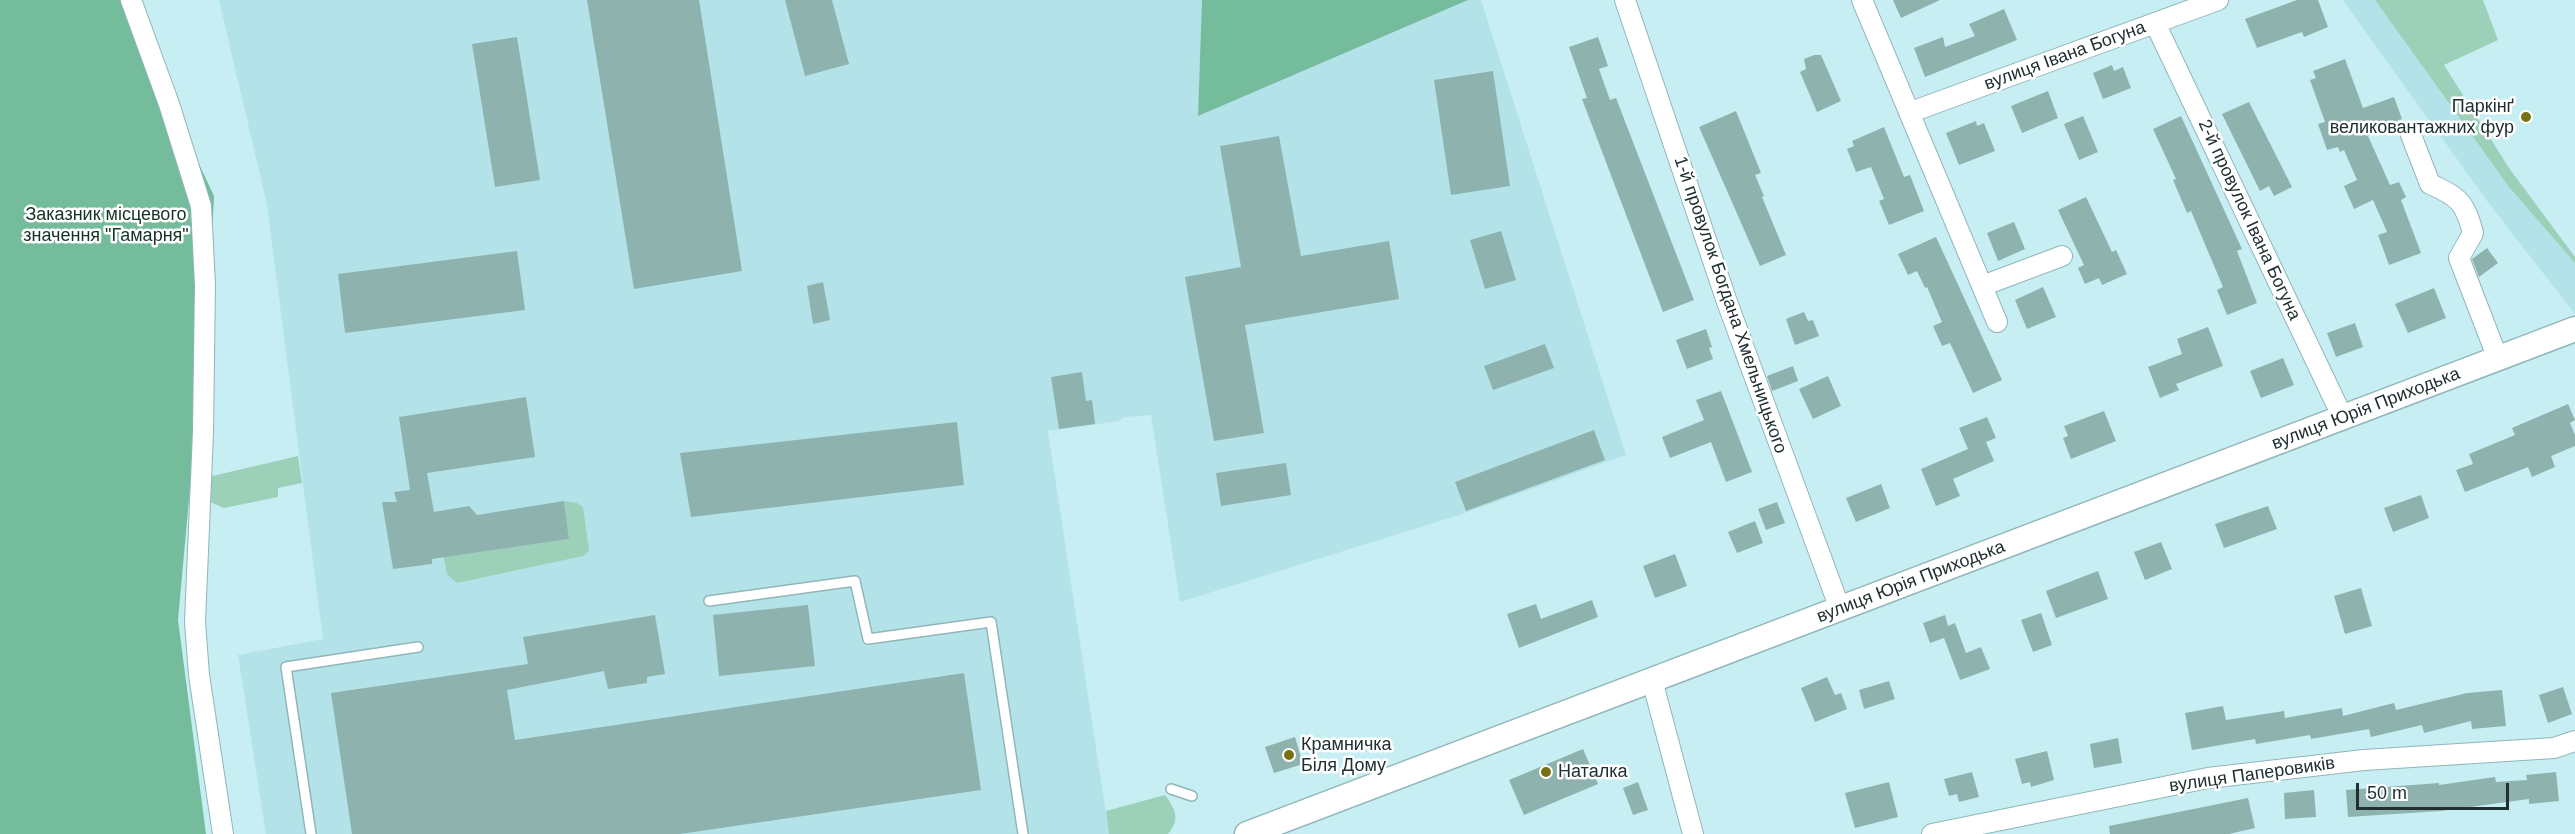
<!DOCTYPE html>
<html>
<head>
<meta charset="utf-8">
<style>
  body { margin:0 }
  #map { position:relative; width:2575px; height:834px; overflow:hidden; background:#c7eef2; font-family:Helvetica,sans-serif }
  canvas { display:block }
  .scale { position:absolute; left:2356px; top:783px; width:153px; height:27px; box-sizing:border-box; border:3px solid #203031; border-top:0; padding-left:8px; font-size:18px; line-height:21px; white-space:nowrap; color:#203031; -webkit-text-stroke:4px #fff; paint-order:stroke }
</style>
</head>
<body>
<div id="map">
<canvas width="2575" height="834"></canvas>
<div class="scale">50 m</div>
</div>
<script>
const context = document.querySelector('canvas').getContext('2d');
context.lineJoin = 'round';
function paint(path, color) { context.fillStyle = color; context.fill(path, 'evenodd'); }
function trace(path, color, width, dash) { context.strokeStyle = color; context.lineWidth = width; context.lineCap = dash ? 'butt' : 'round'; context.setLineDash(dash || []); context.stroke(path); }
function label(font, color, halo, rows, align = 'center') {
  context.font = font + ' Helvetica,sans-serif'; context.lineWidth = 5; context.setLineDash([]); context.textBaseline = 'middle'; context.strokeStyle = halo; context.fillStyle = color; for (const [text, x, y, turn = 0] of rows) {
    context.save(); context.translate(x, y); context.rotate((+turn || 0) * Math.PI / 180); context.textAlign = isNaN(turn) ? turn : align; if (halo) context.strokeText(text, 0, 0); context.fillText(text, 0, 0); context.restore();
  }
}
const built = new Path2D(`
  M219,0H1481L1626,455L1459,515L1180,602L1151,415L1124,417L1119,421L1048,431L1109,834H266L238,655L323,639L267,205Z
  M2343,0H2375L2509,187L2575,263V314L2487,201Z`);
const green = new Path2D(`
  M2375,0H2483L2498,40L2444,65L2509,168L2575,257V263L2509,187Z
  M298,456L302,483L278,488V497L224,508L208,501L204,478Z
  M564,501L577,503L583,507L589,551L583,556L457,583L447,574L444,557L569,539Z
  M1165,795C1175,809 1181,819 1168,834H1109L1106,811Z`);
const forest = new Path2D(`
  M0,0H132L152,63L214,196L208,317L204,333L178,620L206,834H0Z
  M1202,0H1468L1198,116Z`);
const building = new Path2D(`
  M587,0H699L742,271L634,289Z
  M785,0H832L849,64L805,76Z
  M1893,0H1940L1901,18Z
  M2297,0H2318L2328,27L2304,37L2302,32L2257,48L2245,19Z
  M2004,9L2017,40L1925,77L1914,48L1943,37L1945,47L1975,36L1969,24Z
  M517,37L540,180L495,187L472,44Z
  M1598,37L1608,66L1599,69L1610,100L1616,98L1694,300L1663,312L1582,99L1587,98L1569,47Z
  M1814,55H1821L1841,101L1817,112L1800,72L1806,69L1804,59Z
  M2345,59L2363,108L2394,97L2402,119L2370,131L2371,135L2368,136L2390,185L2399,182L2406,197L2401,200L2421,253L2389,265L2378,235L2387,232L2373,200L2354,209L2344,186L2357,180L2344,150L2340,152L2338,147L2327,150L2318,124L2325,122L2310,80L2316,78L2313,71Z
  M2112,65L2114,71L2123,67L2131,88L2103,99L2093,73Z
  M1493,71L1510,186L1451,195L1434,80Z
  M2048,91L2058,118L2022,133L2011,106Z
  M2249,102L2292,187L2274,196L2269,186L2260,191L2222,114Z
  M1736,111L1761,173L1755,175L1764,196L1762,197L1786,255L1760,266L1699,127Z
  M2083,116L2098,152L2079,160L2064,124Z
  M2181,116L2242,249L2237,251L2257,303L2227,315L2217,290L2223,287L2191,211L2187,213L2173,180L2176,179L2153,129Z
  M1976,121L1977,126L1984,123L1995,151L1959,165L1946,133Z
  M1884,127L1904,177L1910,175L1924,211L1889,225L1879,201L1884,199L1871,167L1856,172L1847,149L1854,146L1852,141Z
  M1279,136L1301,256L1389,241L1399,299L1245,325L1264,433L1214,441L1185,277L1241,267L1220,146Z
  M2086,197L2112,252L2116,250L2127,274L2102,285L2099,278L2085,284L2078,268L2084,265L2058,210Z
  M2014,222L2025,249L1998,261L1987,233Z
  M1501,231L1516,280L1485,289L1470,240Z
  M1936,237L2002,380L1973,393L1950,343L1942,346L1933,326L1942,322L1927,287L1925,288L1917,271L1908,275L1898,254Z
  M2487,248L2498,263L2479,277L2472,259Z
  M517,251L525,310L345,333L338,274Z
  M823,282L830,320L813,324L807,286Z
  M2043,287L2056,317L2027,329L2015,300Z
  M2434,288L2446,318L2408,333L2395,304Z
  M1804,312L1808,321L1813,320L1819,336L1795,345L1786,319Z
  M2355,323L2363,347L2336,357L2327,333Z
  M2208,327L2223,366L2176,384L2179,390L2160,398L2148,367L2182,354L2177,339Z
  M1706,329L1712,347L1709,348L1713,359L1687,369L1676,340Z
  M1545,344L1554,368L1493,390L1484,366Z
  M2283,358L2294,385L2261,398L2250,371Z
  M1793,366L1798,381L1772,391L1767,376Z
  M1082,372L1086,401L1092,400L1095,424L1059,429L1051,377Z
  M1828,376L1841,406L1813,419L1799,389Z
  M1721,391L1752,472L1726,482L1711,442L1670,458L1662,437L1704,420L1696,400Z
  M526,397L535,457L427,473L434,512L469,506L477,515L564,501L569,539L432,559V564L393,569L382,502H397L394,492L410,490L399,417Z
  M2568,404L2575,420L2570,423L2575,435V446L2551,456L2555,467L2532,477L2528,467L2465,492L2456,470L2473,464L2469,454L2515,435L2512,428Z
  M2104,411L2116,441L2071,459L2063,438L2068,436L2064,426Z
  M1987,417L1996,438L1986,442L1994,461L1953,479L1960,496L1936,506L1921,469L1968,449L1959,428Z
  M957,422L964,485L691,517L680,453Z
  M1594,430L1605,460L1466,511L1455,482Z
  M1286,463L1291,495L1221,506L1216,473Z
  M1881,484L1890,508L1856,522L1846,498Z
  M2421,495L2429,518L2393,532L2384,508Z
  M1777,502L1785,523L1766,530L1758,509Z
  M2268,506L2277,529L2224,548L2215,524Z
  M1755,521L1763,543L1737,553L1728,532Z
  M2161,542L2172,569L2145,580L2134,552Z
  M1675,554L1687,586L1655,598L1643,566Z
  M2098,571L2108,599L2056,618L2046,591Z
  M2361,588L2372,626L2345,634L2334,596Z
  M1592,600L1598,617L1519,648L1507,614L1536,604L1541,619Z
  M808,605L815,666L719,676L713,615Z
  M2041,613L2052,645L2033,652L2021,620Z
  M655,615L665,674L647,677V683L608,689L604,671L507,690L515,740L964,673L981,790L680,834H352L331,693L528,664L523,637Z
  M1945,615L1948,626L1955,623L1966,653L1981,647L1990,669L1960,680L1944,638L1930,643L1923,623Z
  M1827,677L1835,695L1841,693L1847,709L1815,722L1801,688Z
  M1889,681L1895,699L1864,709L1859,690Z
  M2563,687L2572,714L2548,723L2539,695Z
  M2502,690L2506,726L2472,729L2471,721L2424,733L2422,725L2371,737L2369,729L2311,739L2310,735L2256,744L2255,739L2192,750L2185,713L2223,706L2226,720L2284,711L2285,718L2342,708L2343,716L2394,703L2396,710L2467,693Z
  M1295,737L1303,764L1274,773L1265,747Z
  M2118,738L2122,763L2094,768L2090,744Z
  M1583,749L1598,784L1524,815L1509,780Z
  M2047,751L2054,780L2031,787L2030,782L2022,784L2015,759Z
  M1972,772L1979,797L1959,802L1957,794L1949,796L1944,779Z
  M2556,772L2559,801L2529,804V799L2441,811L2348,817L2346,790L2439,783V785L2495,777L2496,782L2527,780L2526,775Z
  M1638,782L1648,810L1633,815L1623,788Z
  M1889,782L1898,817L1855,828L1845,793Z
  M2314,790L2316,817L2285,819L2284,793Z
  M2248,798L2255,828L2229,834H2110L2109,826Z`);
const service = new Path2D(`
  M709,601L855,581L868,639L991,622L1023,834
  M1171,789L1192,796
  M311,834L286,667L418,647`);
const minor = new Path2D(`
  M131,0L169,104L201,206L205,285L203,432L195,622L199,675L223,834
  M1625,0L1727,302L1840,609
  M1862,0L1982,286
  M2155,23L2343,418
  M1911,112L2218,0
  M2411,135L2430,184C2460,197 2465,203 2473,233L2459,258L2498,359
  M1997,322L1982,286L2062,256
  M1652,680L1693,834
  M1932,834L2208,778L2364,760L2554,748L2575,741`);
const tertiary = new Path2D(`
  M1247,834L2575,329`);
const markers = [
  [2526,117,6,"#767113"],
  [1289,755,6,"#767113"],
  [1546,772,6,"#767113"]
];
const streetNames = [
  ["вулиця Івана Богуна",2065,56,-20],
  ["2-й провулок Івана Богуна",2249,220,65],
  ["1-й провулок Богдана Хмельницького",1730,305,71],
  ["вулиця Юрія Приходька",2366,409,-21],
  ["вулиця Юрія Приходька",1911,582,-21],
  ["вулиця Паперовиків",2252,775,-8]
];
const poiNames = [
  ["Паркінґ",2514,107,"right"],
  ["великовантажних фур",2514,128,"right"],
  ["Крамничка",1301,745],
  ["Біля Дому",1301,766],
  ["Наталка",1558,772]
];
const parkNames = [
  ["Заказник місцевого",106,215],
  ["значення \"Гамарня\"",106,236]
];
paint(built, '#b3e3e8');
paint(green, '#9cd0b8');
paint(forest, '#75bc9d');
paint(building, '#8eb3ae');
trace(service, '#90b6ba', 12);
trace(minor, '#90b6ba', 22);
trace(tertiary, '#90b6ba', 27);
trace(service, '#fff', 9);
trace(minor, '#fff', 20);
trace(tertiary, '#fff', 24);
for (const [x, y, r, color] of markers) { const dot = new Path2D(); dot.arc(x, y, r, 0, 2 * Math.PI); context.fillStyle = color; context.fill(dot); trace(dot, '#fff', 2); }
label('18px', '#203031', '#fff', streetNames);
label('18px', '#203031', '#fff', poiNames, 'left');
label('18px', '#123326', '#fff', parkNames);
</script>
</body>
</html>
